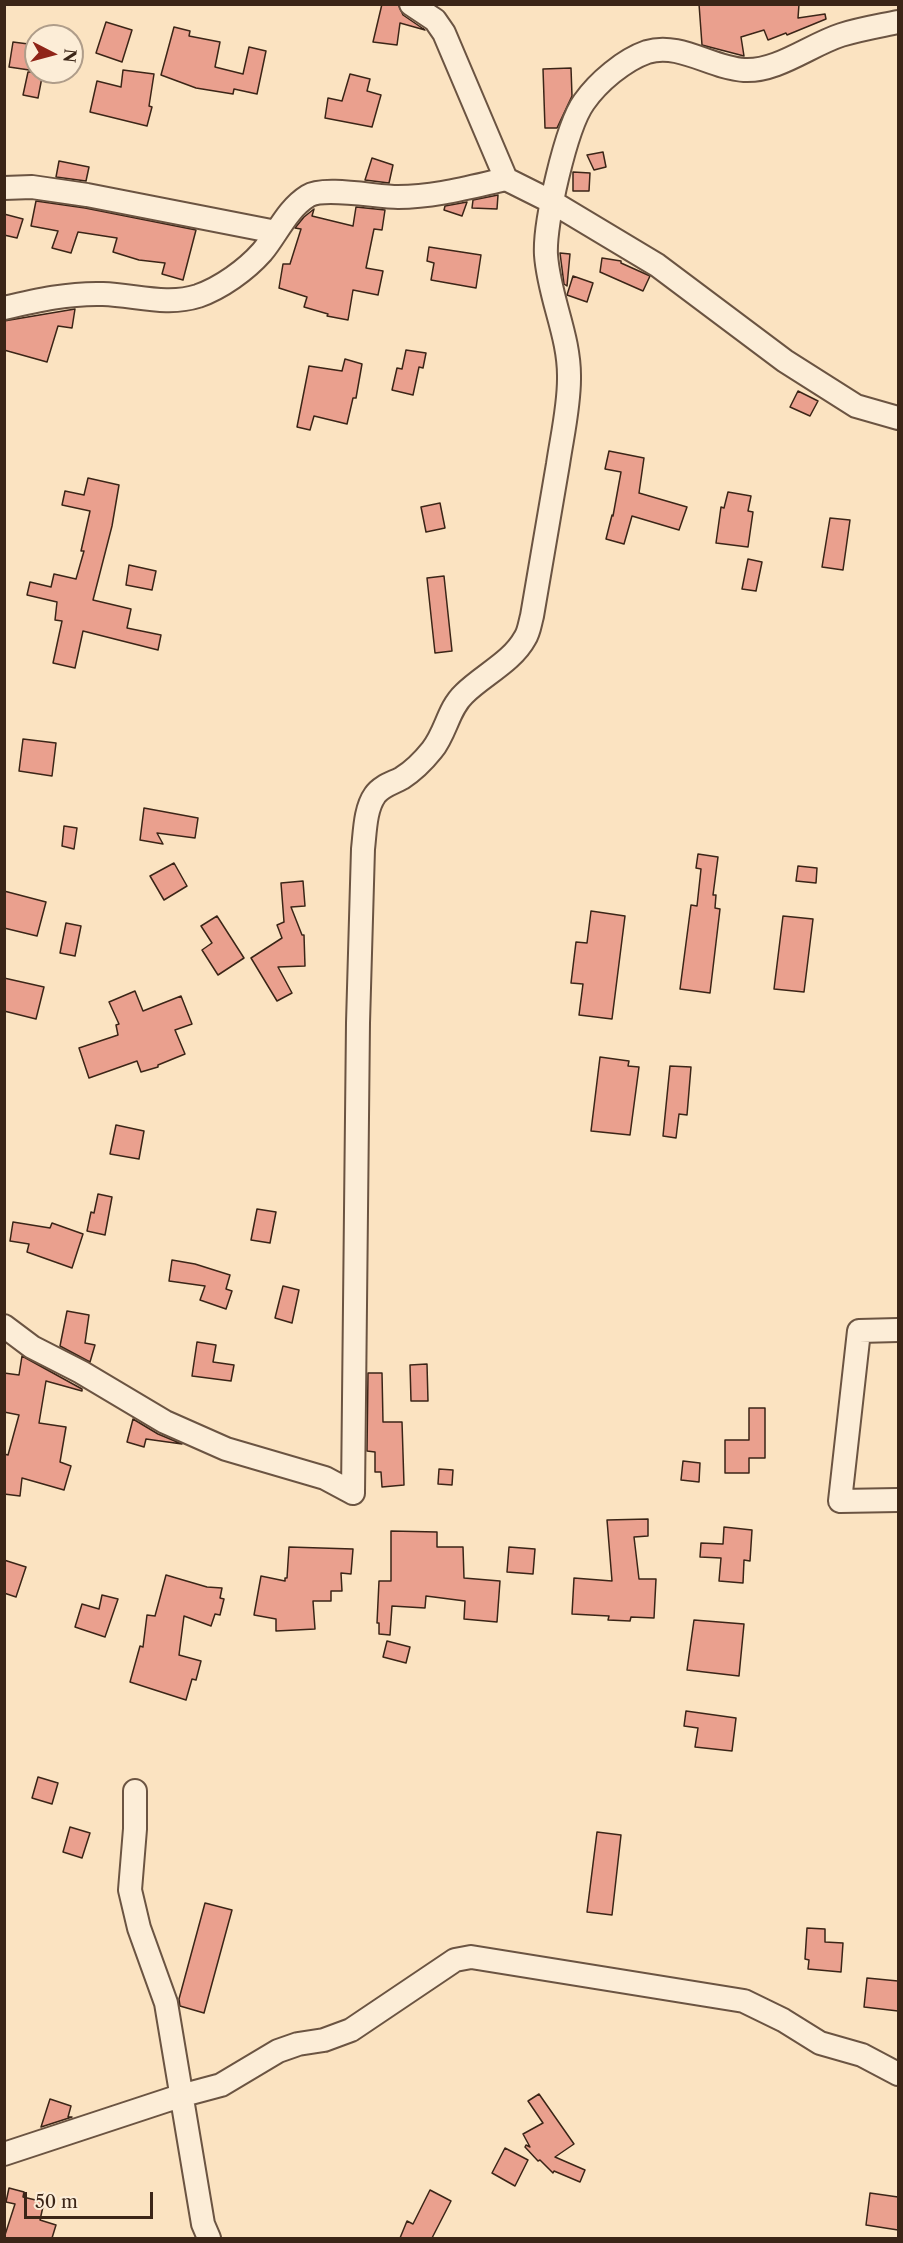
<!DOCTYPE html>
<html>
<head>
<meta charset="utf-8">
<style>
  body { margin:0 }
  #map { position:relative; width:903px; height:2243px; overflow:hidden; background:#fbe3c1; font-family:"Libre Caslon Text",serif }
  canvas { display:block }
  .frame { position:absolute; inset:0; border:6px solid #3b2517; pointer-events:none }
  .north { position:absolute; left:24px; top:24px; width:60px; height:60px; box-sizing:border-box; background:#fcedd7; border:2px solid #af9d8a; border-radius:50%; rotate:96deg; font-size:16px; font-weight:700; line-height:24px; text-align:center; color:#3b2517 }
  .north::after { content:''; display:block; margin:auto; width:21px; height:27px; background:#8f2418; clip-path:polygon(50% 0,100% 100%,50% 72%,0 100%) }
  .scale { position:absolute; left:24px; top:2192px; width:129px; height:27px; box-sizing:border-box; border:3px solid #3b2517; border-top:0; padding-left:8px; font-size:18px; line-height:21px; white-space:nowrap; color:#3b2517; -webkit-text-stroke:4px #fcedd7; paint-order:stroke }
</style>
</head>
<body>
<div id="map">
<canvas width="903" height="2243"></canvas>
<div class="frame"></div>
<div class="north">N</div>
<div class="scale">50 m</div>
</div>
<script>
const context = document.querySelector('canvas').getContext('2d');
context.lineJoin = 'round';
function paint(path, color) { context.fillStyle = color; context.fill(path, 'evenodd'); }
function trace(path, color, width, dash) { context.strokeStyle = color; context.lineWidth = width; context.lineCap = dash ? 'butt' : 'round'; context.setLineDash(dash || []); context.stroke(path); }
const building = new Path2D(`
  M382,4H398L403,15L425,30L400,23L397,45L373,42Z
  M699,4H799L798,18L825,14L826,19L787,35L786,33L768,40L764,30L741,37L744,56L702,45Z
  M106,22L132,30L122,62L96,53Z
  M174,27L190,31L189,36L220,42L215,67L243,74L249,47L266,51L257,94L234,89L233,94L196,88L161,75Z
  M13,42L36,45V71L9,67Z
  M571,68L572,96L557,128H545L543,69Z
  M123,70L154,74L149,106L152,107L147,126L90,112L97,81L121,87Z
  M28,72H43L38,98L23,95Z
  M350,74L370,79L367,91L381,95L372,127L325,118L328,98L342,101Z
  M603,152L606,167L594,170L587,155Z
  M372,158L393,165L389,183L365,180Z
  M59,161L89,167L86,181L56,177Z
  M573,172L590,173L589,191H573Z
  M498,195L497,209L472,208L473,200Z
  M36,201L85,208L196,230L183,280L162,274L165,263L139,260L113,252L117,238L78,232L71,253L52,248L58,231L31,226Z
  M467,202L462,216L444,210L445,206Z
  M356,207L385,210L382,230L374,229L366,268L383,271L378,295L353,290L348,320L327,316L328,314L304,307L307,297L279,288L283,264H290L301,229L295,228L304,217L314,209L312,216L353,226Z
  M4,214L23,219L17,238L4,235Z
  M429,247L481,255L476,288L431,280L434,263L427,261Z
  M560,253L570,254L567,286L564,284Z
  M602,258L621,261V263L650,276L643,291L600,272Z
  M573,276L593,283L587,302L567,295Z
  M75,309L72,328L58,326L47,362L4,350V321Z
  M406,350L426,353L423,368L419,367L413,395L392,390L397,368L402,369Z
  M345,359L362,364L356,398H353L347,424L314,416L310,430L297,427L309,366L342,371Z
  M798,391L818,401L810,416L790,407Z
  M609,451L644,458L639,493L687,507L679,530L632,516L624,544L606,539L612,515L613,516L621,472L605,469Z
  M88,478L119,485L112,526L93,600L131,609L127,628L161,635L158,650L83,631L75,668L53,663L62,621L55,620L57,602L27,595L30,582L51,587L54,574L76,579L84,551H81L90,511L62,505L65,491L84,495Z
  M728,492L751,496L748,511L753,512L748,547L716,543L721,507L724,508Z
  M440,503L445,528L426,532L421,507Z
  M830,518L850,520L843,570L822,567Z
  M748,559L762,562L756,591L742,589Z
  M129,565L156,571L152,590L126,585Z
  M444,576L452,651L435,653L427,578Z
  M23,739L56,743L52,776L19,771Z
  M144,808L198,818L195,838L157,833L163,844L140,840Z
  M64,826L77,828L74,849L62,846Z
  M698,854L718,857L713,895H716L715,908L720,909L710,993L680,989L691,905L697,906L701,869L696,868Z
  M174,863L187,886L164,900L150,876Z
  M798,866L817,868L816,883L796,881Z
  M303,881L305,906L291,907L302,935H304L305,966L278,967L292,993L277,1001L251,958L282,938L277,925L284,922L281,883Z
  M4,891L46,902L37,936L4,928Z
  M591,911L625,916L612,1019L579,1015L583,984L571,983L576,942L587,943Z
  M217,916L244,958L218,975L202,950L212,943L201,926Z
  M783,916L813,919L804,992L774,989Z
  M66,923L81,926L75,956L60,953Z
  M4,978L44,987L36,1019L4,1011Z
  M135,991L143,1011L181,996L192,1024L175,1030L185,1054L158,1065V1067L141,1072L137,1061L89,1078L79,1048L118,1035L116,1025L119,1024L109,1002Z
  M600,1057L629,1061L628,1066L639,1067L630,1135L591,1131Z
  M670,1066L691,1067L687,1115L679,1114L676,1138L663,1136Z
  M116,1125L144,1131L139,1159L110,1154Z
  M98,1194L112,1197L105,1235L87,1231L91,1212L94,1213Z
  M257,1209L276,1212L270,1243L251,1240Z
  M13,1222L50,1228L52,1223L83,1234L72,1268L27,1252L29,1244L10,1241Z
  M172,1260L195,1264L230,1275L226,1289L232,1291L226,1309L200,1300L205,1286L169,1281Z
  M283,1286L299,1290L292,1323L275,1318Z
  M67,1311L89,1315L85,1343L95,1345L90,1362L60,1346Z
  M197,1342L216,1345L213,1362L234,1365L231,1381L192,1376Z
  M22,1356L82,1389V1391L46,1381L39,1423L66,1427L60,1462L71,1466L64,1490L22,1478L20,1496L4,1494V1454L8,1455L19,1415L4,1412V1373L19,1375Z
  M427,1364L428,1401H411L410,1365Z
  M368,1373H382L383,1422H402L404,1485L382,1487L381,1472H375V1452L367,1451Z
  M749,1408H765V1458H749V1473H725V1440H749Z
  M133,1419L158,1434L182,1444L146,1439L144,1447L127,1442Z
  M683,1461L700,1463L699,1482L681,1480Z
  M439,1469L453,1470L452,1485L438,1484Z
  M648,1519V1536L634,1537L639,1579H656L654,1618L631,1617L630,1621L608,1620L609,1616L572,1614L574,1578L612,1581L607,1520Z
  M724,1527L752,1530L750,1561L744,1560L743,1583L719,1581L721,1558L700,1557L701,1543L723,1544Z
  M391,1531L437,1532V1547H463L464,1578L500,1581L497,1622L464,1619L465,1601L426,1596L425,1608L392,1606L390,1635L379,1634V1623H377L379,1581H391Z
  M289,1547L353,1549L351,1574L341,1573L342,1591H331V1601H313L315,1629L276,1631V1619L254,1615L261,1576L285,1581V1578H287Z
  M509,1547L535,1549L533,1574L507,1572Z
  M4,1560L26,1567L16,1597L4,1593Z
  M166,1575L207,1587L222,1588L220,1598L224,1599L220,1615L215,1614L211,1626L184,1616L179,1655L201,1661L196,1680L192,1679L186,1700L130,1682L140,1646L143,1647L147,1615L155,1616Z
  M102,1595L118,1599L105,1637L75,1627L82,1604L99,1609Z
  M694,1620L744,1624L739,1676L687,1670Z
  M387,1641L410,1647L406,1663L383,1657Z
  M686,1711L736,1718L732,1751L695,1747L698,1728L684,1726Z
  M38,1777L58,1783L52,1804L32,1798Z
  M70,1827L90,1833L82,1858L63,1852Z
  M597,1832L621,1835L612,1915L587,1912Z
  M205,1903L232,1910L204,2013L180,2006L179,1999Z
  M807,1928L825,1929V1942L843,1943L841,1972L808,1969L809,1960L805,1959Z
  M867,1978L898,1981V2011L864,2007Z
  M539,2094L574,2144L555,2157L585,2170L580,2182L554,2171L553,2173L540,2160L538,2161L525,2147L526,2145L530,2147L523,2134L543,2123L528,2101Z
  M50,2099L71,2106L68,2117H72L41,2127Z
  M505,2148L528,2160L515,2186L492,2173Z
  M9,2188L24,2192L23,2197L44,2202L40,2220L56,2225L52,2238H4L15,2204L6,2202Z
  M430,2190L451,2201L432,2238H400L407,2221L413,2224Z
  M870,2193L898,2197V2230L866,2225Z`);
const minor = new Path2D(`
  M411,4L435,20L444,33L506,179
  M4,188L32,187L87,195L276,232
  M4,308C38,300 69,293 103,294C135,295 167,306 198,296C221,288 246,270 262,252C277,234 287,209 308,196C324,186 377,197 398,197C435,197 470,187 506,179L552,202L657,265L785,361L856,406L898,418
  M4,1326L32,1347L81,1372L165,1422L226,1449L325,1478L353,1493
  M898,1330L859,1331L840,1501L898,1500
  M353,1493L358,1023L363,849C365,832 365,809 375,795C381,786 393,783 402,778C413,771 424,760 432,750C446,733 448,709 464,694C483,675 512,662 525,638C529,632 530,623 532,616C541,566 549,515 558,464C562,437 569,407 569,379C570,336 549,298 546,255C544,224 566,127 584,102C598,82 624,60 647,52C680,42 711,68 744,70C777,72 810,45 841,35C860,29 879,26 898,22
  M135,1791V1829L130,1890L139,1928L166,2003L203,2224L209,2238
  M4,2154L180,2096L221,2085L278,2051L298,2044L324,2040L351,2030L455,1960L471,1957L744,2001L783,2020L820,2043L862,2055L898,2074`);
paint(building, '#eaa08e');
trace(building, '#3b2517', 1.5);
trace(minor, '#6b5442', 26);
trace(minor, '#fcedd7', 22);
</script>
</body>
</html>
